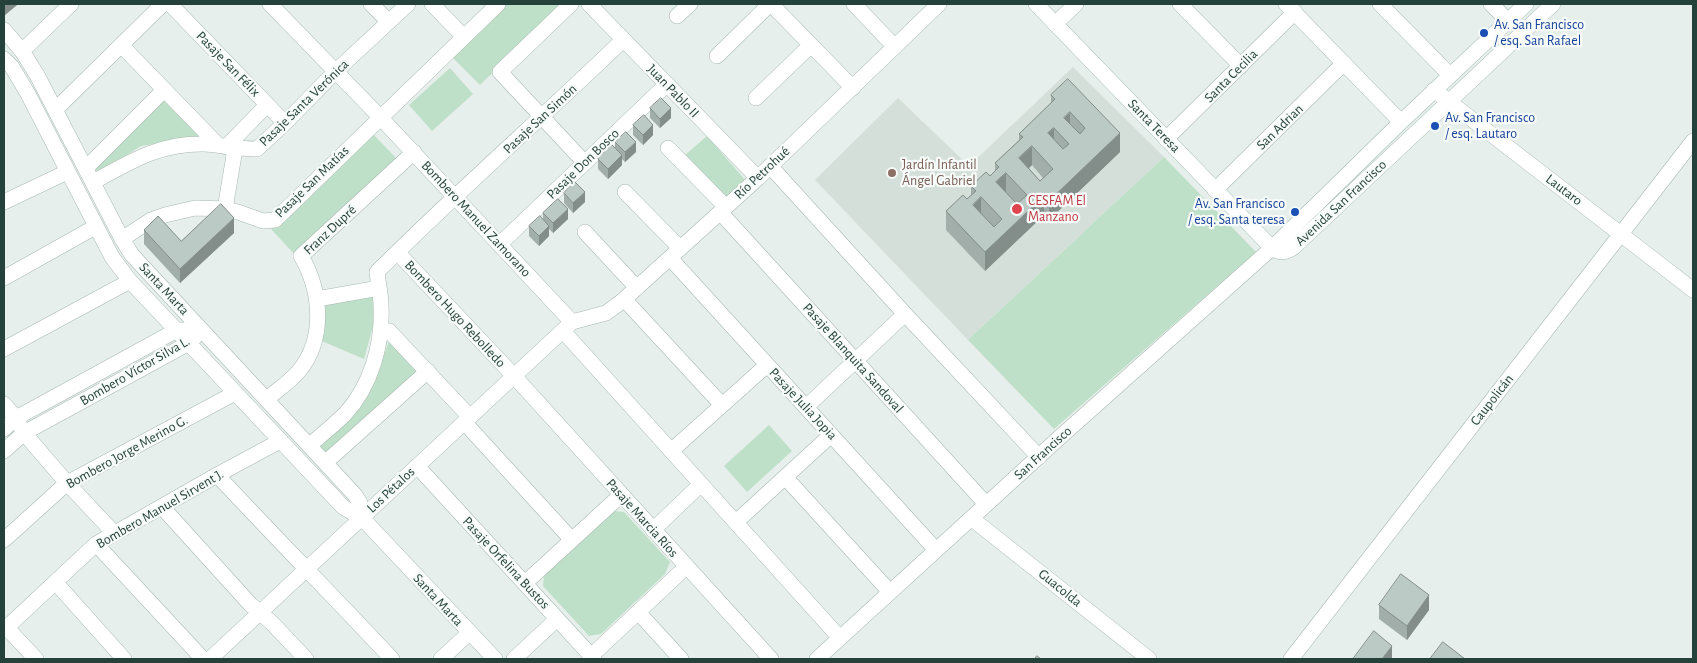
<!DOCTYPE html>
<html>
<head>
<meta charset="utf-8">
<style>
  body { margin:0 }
  #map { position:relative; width:1697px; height:663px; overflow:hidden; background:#e6efeb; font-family:"Alegreya Sans",sans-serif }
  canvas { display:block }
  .frame { position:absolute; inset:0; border:5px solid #24423a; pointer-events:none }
</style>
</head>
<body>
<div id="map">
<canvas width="1697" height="663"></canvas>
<div class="frame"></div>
</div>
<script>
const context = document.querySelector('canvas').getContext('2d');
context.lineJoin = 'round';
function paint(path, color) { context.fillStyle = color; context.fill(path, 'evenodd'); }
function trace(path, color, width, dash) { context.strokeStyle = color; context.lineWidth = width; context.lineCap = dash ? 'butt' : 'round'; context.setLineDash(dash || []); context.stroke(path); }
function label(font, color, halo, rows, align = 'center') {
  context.font = font + ' "Alegreya Sans",sans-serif'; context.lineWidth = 4.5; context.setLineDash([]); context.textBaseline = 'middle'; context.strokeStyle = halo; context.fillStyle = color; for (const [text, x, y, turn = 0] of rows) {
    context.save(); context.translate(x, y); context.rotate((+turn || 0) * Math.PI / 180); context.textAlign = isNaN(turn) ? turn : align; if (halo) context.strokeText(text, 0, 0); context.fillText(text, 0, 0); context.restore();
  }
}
const built = new Path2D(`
  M1073,67L1164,157L968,340L815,180L898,98L969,166Z`);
const green = new Path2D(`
  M502,4H563L480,85L450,55Z
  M450,68L473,94L432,131L409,105Z
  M164,101L204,141L183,139L141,146L98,173L95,168Z
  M372,133L398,160L295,255L271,229Z
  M707,136L746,181L724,200L685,155Z
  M1164,157L1256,252L1054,429L968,340Z
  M373,295V326L364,359L317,339L323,302Z
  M389,341L418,372L328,453L320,447L360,406L380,366Z
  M769,425L792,451L747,492L724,466Z
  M613,511L624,512L670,562L665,574L601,634L589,636L543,586L544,576Z`);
const street = new Path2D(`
  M170,4L285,123
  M270,4L380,117L572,322
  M371,4L389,22
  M432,4L464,37
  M571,4L500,72L585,163
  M589,4L758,178
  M771,4L853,88
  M854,4L895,47
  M1180,4L1241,66
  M1286,4L1401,122
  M1380,4L1450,75
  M1491,4L1508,21
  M677,16L690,4
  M1055,24L1076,4
  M4,30L22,51L37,75L122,239L132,255L355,495L360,503L362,518
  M121,45L218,145
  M22,51L71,4
  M717,56L770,4
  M4,59L12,67L28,94L112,257L130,281L343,507L362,518L495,659
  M1434,90L1693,290
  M756,98L811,45
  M55,110L163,4
  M1166,139L1295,12
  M226,147L267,105
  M668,148L726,207
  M770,166L905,314L1039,457
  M86,168L164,90
  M93,182C130,162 159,143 204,144C222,145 239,149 257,149L285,123L336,71L408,4
  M1215,190L1344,63
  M625,192L680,248
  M4,202L67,172
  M225,209L235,149
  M720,212L986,504
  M585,232L637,288
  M122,239L151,220L165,215L195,208L225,209L238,212L263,221L275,220L498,4
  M500,244L667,84
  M397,252L514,376L771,659
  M670,258L936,550
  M4,278L95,227
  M317,299L379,288
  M624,299L722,405
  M381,330L389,331L470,417
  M563,331L840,638
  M4,349L130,281
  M267,399C277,390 290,382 299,371C326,338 321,290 301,256L414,152
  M4,404L16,418L24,433L67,483L114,533
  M806,407L905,314
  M464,422L572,540
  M4,429L16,418L177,330H186
  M310,445C321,435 334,425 345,414C371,386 383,344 381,306C381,295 378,283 377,272C457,192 542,118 623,40
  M4,451L24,433L189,343L195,337
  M671,451L767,365
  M326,462L428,371
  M417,466L594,659
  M217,475C275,537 334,597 392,659
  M785,477L890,592
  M162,507L250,604L272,623L306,659
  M971,518L1149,659
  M736,522L831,435
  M653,530L701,484
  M4,540L67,483L235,393
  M96,544L203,659
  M56,583L124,659
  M525,583L621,495
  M638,612L681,659
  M6,627L36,659
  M4,630L96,544L217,475L280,441
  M591,656L686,567
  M210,659L572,322L606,313L621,302L758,178L939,4
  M441,659L469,633
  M514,659L557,619
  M817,659L1059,438L1272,248
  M1291,659L1693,141`);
const secondary = new Path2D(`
  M1036,4L1272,248C1280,254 1286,253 1294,247L1553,4
  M1272,248L1401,122L1526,4`);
const wall = new Path2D(`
  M4,4H17V5L5,15L4,14Z
  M1051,95L1120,152L1049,220L1044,215L985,271L946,230V211L967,199L971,195V186L990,176L995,171V163L1019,140V134L1051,103ZM1032,165L1043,178L1040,181L1029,168Z
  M650,108L671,118L660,128L650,118Z
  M633,125L653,135L643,145L633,135Z
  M615,142L636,152L625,162L622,159V165L608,179L598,169V159L615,148Z
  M564,193L585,202L573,213L564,203Z
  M543,213L568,219L553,233L549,229V236L539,246L529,236V226L543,220Z
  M144,230L181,241L234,233L180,283L144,244Z
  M1379,605L1429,610L1407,640L1379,619Z`);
const shadedWall = new Path2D(`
  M7,4H17V5L5,15V6Z
  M671,108V118L660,128V119Z
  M1070,112V131L1064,118Z
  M653,125V135L643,145V135Z
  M1054,128V147L1048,133Z
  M1120,133V152L1049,220V201Z
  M636,142V152L625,162V152Z
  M1032,146V165L1019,177V158Z
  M622,155V165L608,179V169Z
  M1006,173V192L996,201V182Z
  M585,192V202L573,213V203Z
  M1044,196V215L985,271V252Z
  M981,197V216L973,205Z
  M568,209V219L553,233V223Z
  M234,218V233L180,283V269Z
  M549,226V236L539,246V236Z
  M1429,595V610L1407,640V626Z
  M1392,646V659H1382Z`);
const building = new Path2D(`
  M1068,79L1120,133L1049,201L1044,196L985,252L946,211L963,195L967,199L976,191L971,186L986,172L990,176L999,167L995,163L1023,137L1019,134L1055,99L1051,95ZM1070,112L1085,128L1080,134L1064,118ZM1054,128L1069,144L1063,149L1048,133ZM1032,146L1053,169L1040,181L1019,158ZM1006,173L1027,195L1017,204L996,182ZM981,197L1002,219L994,227L973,205Z
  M661,98L671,108L660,119L650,108Z
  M644,115L653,125L643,135L633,125Z
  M626,132L636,142L625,152L615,142Z
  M612,145L622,155L608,169L598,159Z
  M575,182L585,192L573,203L564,193Z
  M558,199L568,209L553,223L543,213Z
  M221,204L234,218L180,269L144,230L158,216L181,241Z
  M540,216L549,226L539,236L529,226Z
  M1401,574L1429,595L1407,626L1379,605Z
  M1374,631L1392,646L1382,659H1353Z
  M1443,642L1465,659H1430Z
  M1037,656L1041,659H1035Z`);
const markers = [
  [1484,33,5,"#1a4fb4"],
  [1435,126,5,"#1a4fb4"],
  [892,173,5,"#8d6e63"],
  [1017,209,6,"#e0444e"],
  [1295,212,5,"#1a4fb4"]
];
const transitNames = [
  ["Av. San Francisco",1494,25],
  ["/ esq. San Rafael",1494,41],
  ["Av. San Francisco",1445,118],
  ["/ esq. Lautaro",1445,134],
  ["Av. San Francisco",1285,204,"right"],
  ["/ esq. Santa teresa",1285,220,"right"]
];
const streetNames = [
  ["Pasaje San Félix",228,64,46],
  ["Santa Cecilia",1231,76,-45],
  ["Juan Pablo II",673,91,46],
  ["Pasaje Santa Verónica",304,103,-44],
  ["Pasaje San Simón",540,119,-43],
  ["Santa Teresa",1154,126,46],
  ["San Adrian",1280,127,-44],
  ["Pasaje Don Bosco",583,164,-44],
  ["Río Petrohué",762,173,-43],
  ["Pasaje San Matías",312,182,-44],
  ["Lautaro",1564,190,37],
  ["Avenida San Francisco",1341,203,-43],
  ["Bombero Manuel Zamorano",476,219,47],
  ["Franz Dupré",330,230,-43],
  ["Santa Marta",164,289,47],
  ["Bombero Hugo Rebolledo",455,314,47],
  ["Pasaje Blanquita Sandoval",853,358,48],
  ["Bombero Víctor Silva L.",135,371,-30],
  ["Caupolicán",1492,400,-52],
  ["Pasaje Julia Jopia",803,404,47],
  ["Bombero Jorge Merino G.",127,452,-29],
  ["San Francisco",1043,453,-42],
  ["Los Pétalos",391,490,-43],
  ["Bombero Manuel Sirvent J.",160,509,-30],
  ["Pasaje Marcia Ríos",642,518,48],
  ["Pasaje Orfelina Bustos",506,563,47],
  ["Guacolda",1060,588,39],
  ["Santa Marta",438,600,47]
];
const educationNames = [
  ["Jardín Infantil",902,165],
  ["Ángel Gabriel",902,181]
];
const healthNames = [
  ["CESFAM El",1028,201],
  ["Manzano",1028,217]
];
paint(built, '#d4dfda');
paint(green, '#bfe0c8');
trace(street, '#a8b8b2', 16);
trace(secondary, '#a4bbb3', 16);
trace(street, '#fff', 15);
trace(secondary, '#fff', 15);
paint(wall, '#a1aea9');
paint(shadedWall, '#838d89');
paint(building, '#bbcac4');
trace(building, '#838d89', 1);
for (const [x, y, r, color] of markers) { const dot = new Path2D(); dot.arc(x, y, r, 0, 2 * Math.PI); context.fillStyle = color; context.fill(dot); trace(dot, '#f7fbf9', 2); }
label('14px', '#164399', '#f7fbf9', transitNames, 'left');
label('14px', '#24423a', '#f7fbf9', streetNames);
label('14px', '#785e54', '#f7fbf9', educationNames, 'left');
label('14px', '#be3a42', '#f7fbf9', healthNames, 'left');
</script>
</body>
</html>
